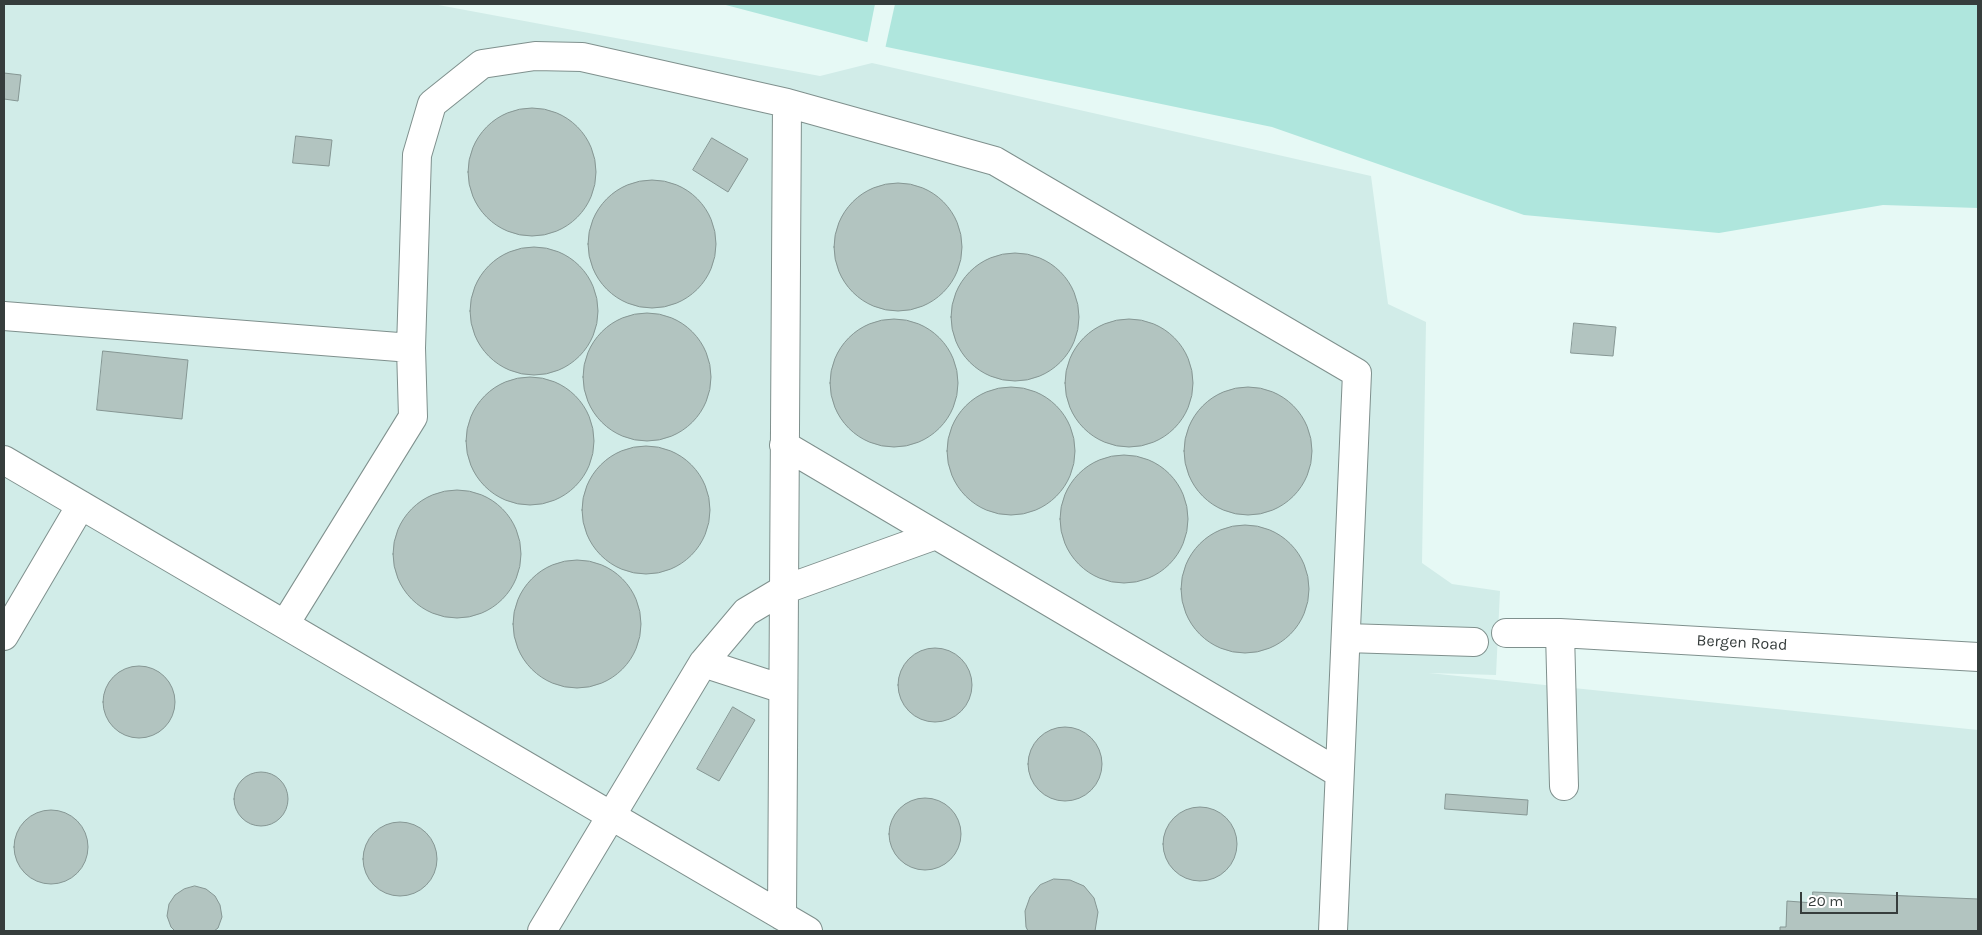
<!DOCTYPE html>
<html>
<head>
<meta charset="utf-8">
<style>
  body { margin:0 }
  #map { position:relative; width:1982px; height:935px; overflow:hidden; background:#e6f9f5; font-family:Karla,sans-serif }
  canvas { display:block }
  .frame { position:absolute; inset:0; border:5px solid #363d3c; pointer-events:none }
  .scale { position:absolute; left:1800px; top:892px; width:98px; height:22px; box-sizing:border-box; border:2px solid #363d3c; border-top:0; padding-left:6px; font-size:15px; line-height:18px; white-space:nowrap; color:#363d3c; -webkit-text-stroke:4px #fff; paint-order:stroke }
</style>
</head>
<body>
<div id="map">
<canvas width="1982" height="935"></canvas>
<div class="frame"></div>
<div class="scale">20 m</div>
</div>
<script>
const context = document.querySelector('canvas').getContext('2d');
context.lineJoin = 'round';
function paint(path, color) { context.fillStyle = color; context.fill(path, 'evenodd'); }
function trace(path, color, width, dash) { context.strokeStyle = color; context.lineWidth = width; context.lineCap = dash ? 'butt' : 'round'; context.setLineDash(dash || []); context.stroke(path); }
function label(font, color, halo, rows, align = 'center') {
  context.font = font + ' Karla,sans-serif'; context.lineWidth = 4; context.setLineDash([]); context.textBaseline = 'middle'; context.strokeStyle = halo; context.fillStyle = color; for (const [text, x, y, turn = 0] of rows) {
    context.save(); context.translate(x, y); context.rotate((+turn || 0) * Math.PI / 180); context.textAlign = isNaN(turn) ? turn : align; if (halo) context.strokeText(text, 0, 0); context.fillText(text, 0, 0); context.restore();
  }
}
const built = new Path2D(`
  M4,4H433L820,76L872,63L1371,176L1388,304L1426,322L1422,563L1452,584L1500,591L1496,675L1429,673L1978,730V931H4Z`);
const water = new Path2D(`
  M722,4H1978V208L1883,205L1719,233L1524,215L1272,127L882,46Z`);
const pier = new Path2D(`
  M875,4H895L885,49L867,44Z`);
const building = new Path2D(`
  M4,73L21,75L18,101L4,99Z
  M468 172a64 64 0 1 1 128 0a64 64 0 1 1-128 0Z
  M296,136L332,140L329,166L293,163Z
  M712,138L748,159L728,192L693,170Z
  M588 244a64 64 0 1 1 128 0a64 64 0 1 1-128 0Z
  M834 247a64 64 0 1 1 128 0a64 64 0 1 1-128 0Z
  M470 311a64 64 0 1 1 128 0a64 64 0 1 1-128 0Z
  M951 317a64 64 0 1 1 128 0a64 64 0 1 1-128 0Z
  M583 377a64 64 0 1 1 128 0a64 64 0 1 1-128 0Z
  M1065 383a64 64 0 1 1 128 0a64 64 0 1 1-128 0Z
  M830 383a64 64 0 1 1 128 0a64 64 0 1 1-128 0Z
  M1574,323L1616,327L1613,356L1571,353Z
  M103,351L188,360L182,419L97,410Z
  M466 441a64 64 0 1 1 128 0a64 64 0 1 1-128 0Z
  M1184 451a64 64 0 1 1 128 0a64 64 0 1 1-128 0Z
  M947 451a64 64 0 1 1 128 0a64 64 0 1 1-128 0Z
  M582 510a64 64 0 1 1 128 0a64 64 0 1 1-128 0Z
  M1060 519a64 64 0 1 1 128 0a64 64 0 1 1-128 0Z
  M393 554a64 64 0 1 1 128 0a64 64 0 1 1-128 0Z
  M1181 589a64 64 0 1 1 128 0a64 64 0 1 1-128 0Z
  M513 624a64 64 0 1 1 128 0a64 64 0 1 1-128 0Z
  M898 685a37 37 0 1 1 74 0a37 37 0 1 1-74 0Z
  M103 702a36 36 0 1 1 72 0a36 36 0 1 1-72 0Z
  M733,707L755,720L719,781L697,769Z
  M1028 764a37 37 0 1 1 74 0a37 37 0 1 1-74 0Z
  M234 799a27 27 0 1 1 54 0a27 27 0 1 1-54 0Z
  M1446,794L1528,800L1527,815L1445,809Z
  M889 834a36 36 0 1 1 72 0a36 36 0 1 1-72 0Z
  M1163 844a37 37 0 1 1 74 0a37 37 0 1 1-74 0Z
  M14 847a37 37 0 1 1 74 0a37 37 0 1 1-74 0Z
  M363 859a37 37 0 1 1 74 0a37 37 0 1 1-74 0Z
  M1054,879L1070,880L1084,886L1094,898L1098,912L1095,931H1028L1026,927L1025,911L1030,897L1040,885Z
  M195,886L206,889L215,896L220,905L222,917L218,928L214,931H175L171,927L167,916L169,904L175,895L184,889Z
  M1813,892L1978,899V931H1780V927H1786L1787,901L1813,903Z`);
const minor = new Path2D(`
  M4,316L411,348
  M784,445L1339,773
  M4,460L808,931
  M285,624L413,417L411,348L417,155L432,104L482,64L535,56L582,57L787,103L995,161L1357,373L1333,931
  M1506,633H1560L1978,657
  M1560,633L1564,786
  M4,636L81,505
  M1346,638L1474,642
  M703,663L783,689
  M782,916L787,103
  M542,931L703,663L746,612L783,590L936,535`);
const streetNames = [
  ["Bergen Road",1742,643,3]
];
paint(built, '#d1ece8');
paint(water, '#afe6dd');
paint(pier, '#e6f9f5');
paint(building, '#b2c4c0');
trace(building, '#869794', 1);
trace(minor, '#7f908d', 30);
trace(minor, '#fff', 28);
label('16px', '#363d3c', '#fff', streetNames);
</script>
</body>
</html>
